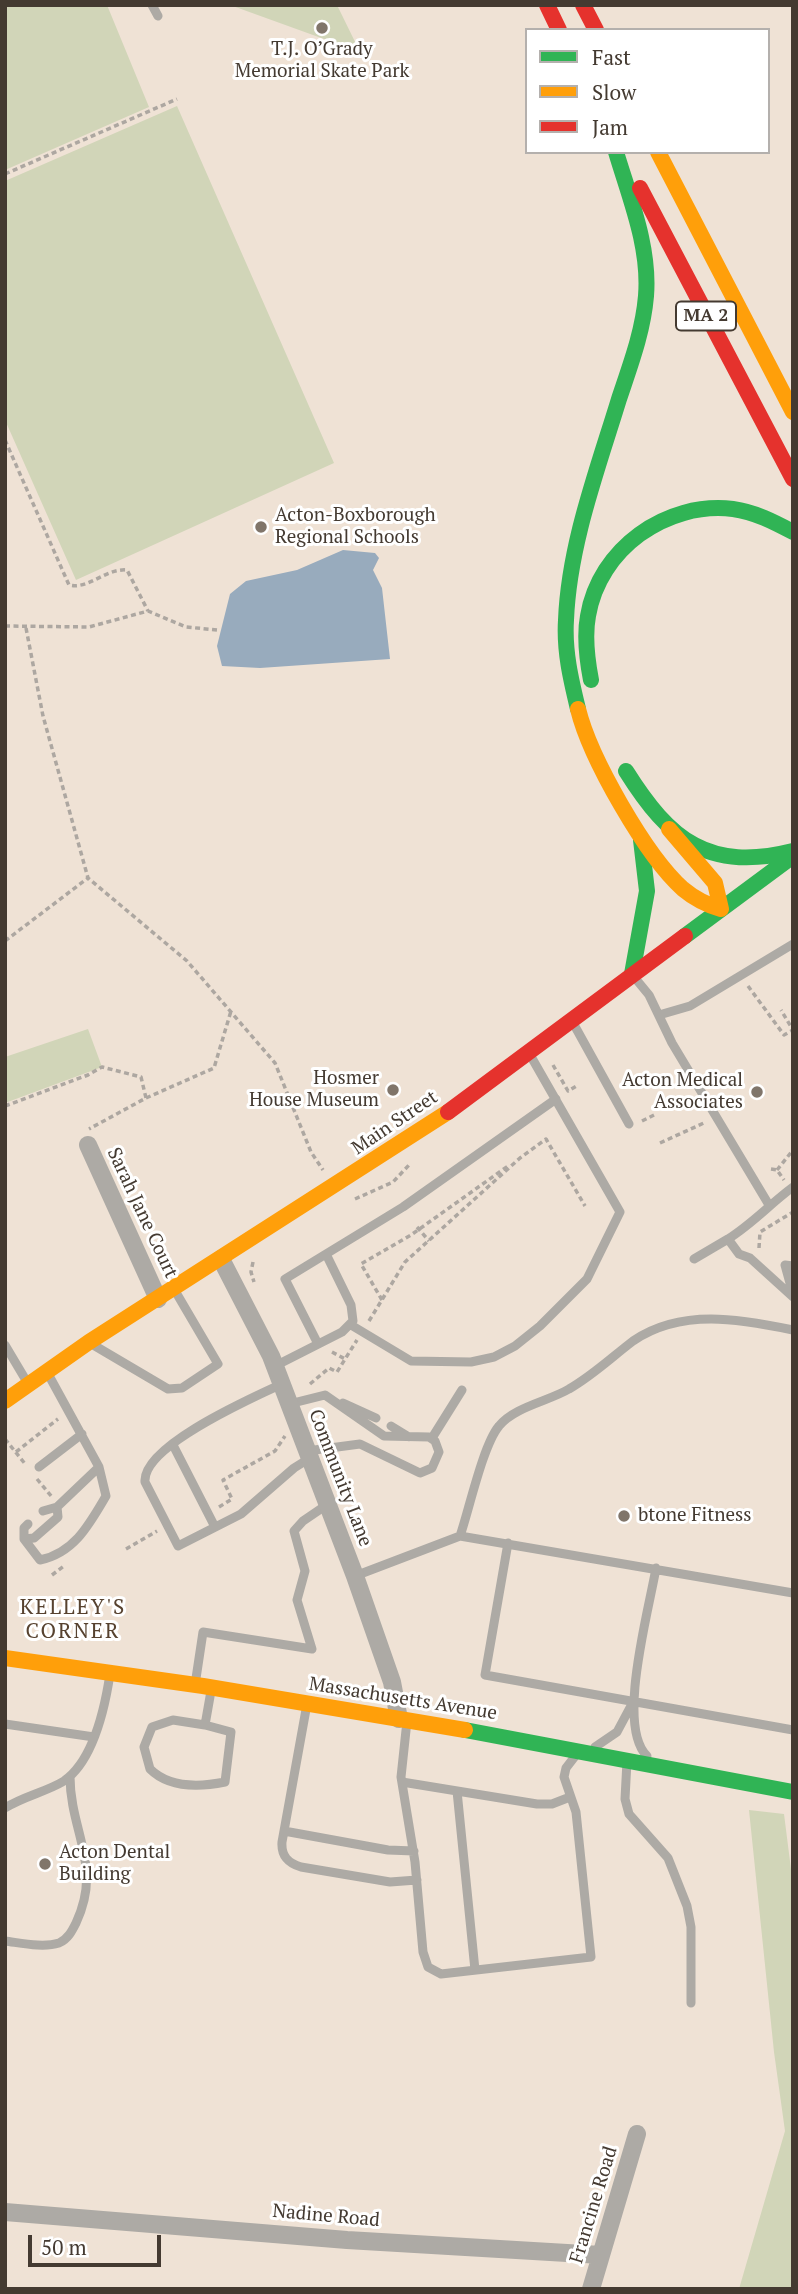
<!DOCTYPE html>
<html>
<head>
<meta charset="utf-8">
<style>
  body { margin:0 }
  #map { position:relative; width:798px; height:2294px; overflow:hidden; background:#efe2d5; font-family:"PT Serif",serif }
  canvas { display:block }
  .frame { position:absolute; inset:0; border:7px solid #443a31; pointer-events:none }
  .legend { position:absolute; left:525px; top:28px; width:245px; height:126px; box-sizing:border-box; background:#fff; border:2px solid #b4b0ad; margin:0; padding:9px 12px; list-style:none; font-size:21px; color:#443a31 }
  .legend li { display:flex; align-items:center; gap:14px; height:35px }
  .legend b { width:35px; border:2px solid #b4b0ad }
  .scale { position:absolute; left:28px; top:2235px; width:133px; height:32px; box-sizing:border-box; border:4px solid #443a31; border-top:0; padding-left:9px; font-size:21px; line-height:24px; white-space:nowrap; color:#443a31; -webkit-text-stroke:5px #fff; paint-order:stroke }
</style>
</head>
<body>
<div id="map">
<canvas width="798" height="2294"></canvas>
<div class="frame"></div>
<ul class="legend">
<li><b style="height:9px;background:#30b455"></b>Fast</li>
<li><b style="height:9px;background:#ff9f0a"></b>Slow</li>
<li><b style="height:9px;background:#e5322d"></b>Jam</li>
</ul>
<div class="scale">50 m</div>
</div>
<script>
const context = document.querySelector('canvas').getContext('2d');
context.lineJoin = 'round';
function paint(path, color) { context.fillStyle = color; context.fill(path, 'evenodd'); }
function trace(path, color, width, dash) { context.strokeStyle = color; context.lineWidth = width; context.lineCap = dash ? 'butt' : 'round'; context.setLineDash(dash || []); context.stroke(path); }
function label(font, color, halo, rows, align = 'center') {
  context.font = font + ' "PT Serif",serif'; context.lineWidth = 6; context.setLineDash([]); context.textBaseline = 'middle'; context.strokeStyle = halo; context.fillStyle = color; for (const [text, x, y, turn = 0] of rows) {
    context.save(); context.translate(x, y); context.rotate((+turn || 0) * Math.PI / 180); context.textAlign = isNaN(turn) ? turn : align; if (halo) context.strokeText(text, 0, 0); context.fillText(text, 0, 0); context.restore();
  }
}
const green = new Path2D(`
  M5,5H107L149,107L5,170Z
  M230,5H337L360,52Z
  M177,106L334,463L76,580L5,420V181Z
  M88,1029L102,1067L5,1103V1057Z
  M749,1810L784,1814L793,1885V2289H739L785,2131L774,2052Z`);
const water = new Path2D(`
  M343,550L375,553L379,558L373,570L382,588L390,659L260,668L222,666L217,646L230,594L246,581L297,570Z`);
const path = new Path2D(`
  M5,174L177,99
  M5,440L69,585C88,590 106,568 127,570L148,611
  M5,626L89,627L148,611L186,627L217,630
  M26,628L43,716L88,878L187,961L275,1063L311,1152L323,1170
  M5,941L88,878
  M748,986L784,1035L793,1030L781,1010
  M553,1065L568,1091L578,1085
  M146,1098L214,1068L231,1011
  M5,1106L88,1075L102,1067L141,1077L146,1098L89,1129
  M642,1121L654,1115
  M660,1143L706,1122
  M5,1148V1156
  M771,1169L777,1170L784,1180
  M777,1170L793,1150
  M355,1199L393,1182L409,1165
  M417,1227L429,1241
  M759,1248L760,1232L793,1212
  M253,1262L251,1272L254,1282
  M382,1300L361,1264L411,1235L508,1166
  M369,1321L405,1262L520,1158L546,1139L585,1206
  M332,1352L345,1359
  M310,1384L329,1368L337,1372L357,1340
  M5,1439L26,1465
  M16,1452L58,1419
  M37,1479L52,1497
  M219,1507L232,1499L223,1480L275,1451L285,1436
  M126,1549L157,1531
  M52,1575L64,1566`);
const lane = new Path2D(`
  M152,5L158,16
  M635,978L649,995L672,1043L769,1205
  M659,1015L690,1006L793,944
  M572,1021L629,1124
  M793,1187C770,1204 752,1224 728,1239L739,1254L750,1258L793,1297
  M694,1259L728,1239
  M793,1266L785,1265L793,1294
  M351,1325L411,1361L471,1362L494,1357L515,1346L540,1326L587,1279L620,1212L529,1053
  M90,1343L168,1389L182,1388L218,1364L174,1289
  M318,1344L285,1279L403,1207L556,1099
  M5,1345L27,1382
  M275,1366L342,1332L353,1321L351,1305L326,1254
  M282,1384C252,1398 142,1446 145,1482L178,1546L241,1514L294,1468L310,1458
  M343,1403L376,1418
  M289,1404L325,1395L384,1436L429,1437L435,1441L439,1452L432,1468L420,1473L360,1444L307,1451
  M391,1426L409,1437
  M432,1438L462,1390
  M173,1445L215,1527
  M39,1467L82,1434
  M43,1511L57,1507L99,1467
  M28,1524L24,1528V1539L40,1560C74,1553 89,1525 106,1496L99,1467L47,1372
  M460,1536C469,1510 483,1445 499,1426C514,1407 549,1401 569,1389C592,1376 612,1357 633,1341C681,1308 740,1319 793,1330
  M24,1539L34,1538L58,1517L57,1507
  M508,1543L485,1675L793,1730
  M355,1576L460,1536L793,1593
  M195,1685L203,1632L312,1649L297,1600L305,1571L294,1531L303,1521L328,1504
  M307,1704L282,1842C281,1856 288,1863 301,1867L390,1882L417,1880
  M407,1721L401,1777L415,1862L423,1952L428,1967L441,1974L591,1957L576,1812L564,1777L566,1768L576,1755
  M5,1724L94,1737
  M205,1725L173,1720L152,1727L144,1747L150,1769C169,1788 200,1787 225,1782L231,1732L205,1725L211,1691
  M595,1747L617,1732L633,1702
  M647,1756C616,1726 649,1610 656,1568
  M627,1761L625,1799L629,1814L668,1858L687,1906L691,1927V2003
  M402,1782L537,1804H552L570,1797
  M457,1791L475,1970
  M5,1808C24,1796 46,1792 64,1781C94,1760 105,1707 110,1674
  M284,1831L388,1850L414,1851
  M5,1941C21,1943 43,1948 59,1943C68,1939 72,1931 76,1923C103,1866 70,1832 70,1776`);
const street = new Path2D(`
  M88,1145L158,1299
  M221,1259L271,1356L355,1576L392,1682L399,1719
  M5,2212L347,2240L601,2255
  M591,2289L637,2134`);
const fast = new Path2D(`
  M591,680C587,659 584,637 588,616C599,549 666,501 733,509C755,512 774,522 793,532
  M578,709C571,680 564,651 566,620C569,545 597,471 619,399C630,366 643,332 646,296C650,247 630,199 616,152
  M626,771C670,841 709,872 793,851
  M685,936L793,856
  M632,974L647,891L641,840
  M465,1730L793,1792`);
const slow = new Path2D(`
  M658,152L793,412
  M578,709C590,758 646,856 683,889C695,899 707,905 721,909L715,883L669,829
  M5,1401L89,1342L448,1112
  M5,1658L203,1686L465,1730`);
const jam = new Path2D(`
  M547,5L559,30
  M583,5L596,30
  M640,188L793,479
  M448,1112L685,936`);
const markers = [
  [322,28,7,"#80756a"],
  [261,527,7,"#80756a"],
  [393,1090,7,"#80756a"],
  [757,1092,7,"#80756a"],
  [624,1516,7,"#80756a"],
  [45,1864,7,"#80756a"]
];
const shields = [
  [706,316,60]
];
const shieldNames = [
  ["MA 2",706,316]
];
const poiNames = [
  ["T.J. O’Grady",322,50,"center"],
  ["Memorial Skate Park",322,72,"center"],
  ["Acton-Boxborough",275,516],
  ["Regional Schools",275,538],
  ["Hosmer",379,1079,"right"],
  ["House Museum",379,1101,"right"],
  ["Acton Medical",743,1081,"right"],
  ["Associates",743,1103,"right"],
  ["btone Fitness",638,1516],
  ["Acton Dental",59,1853],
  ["Building",59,1875]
];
const streetNames = [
  ["Main Street",395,1123,-34],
  ["Sarah Jane Court",142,1213,65],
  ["Community Lane",340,1478,69],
  ["Massachusetts Avenue",403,1699,9],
  ["Francine Road",594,2205,-73],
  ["Nadine Road",326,2216,5]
];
const neighbourhoodNames = [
  ["KELLEY'S",73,1608],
  ["CORNER",73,1632]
];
paint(green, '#d1d5b8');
paint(water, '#98abbd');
trace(path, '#ada7a1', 3.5, [5, 3.5]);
trace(lane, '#adaaa5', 9);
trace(street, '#adaaa5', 18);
trace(fast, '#30b455', 16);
trace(slow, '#ff9f0a', 16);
trace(jam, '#e5322d', 16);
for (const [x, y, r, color] of markers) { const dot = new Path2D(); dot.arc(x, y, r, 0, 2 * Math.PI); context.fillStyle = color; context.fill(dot); trace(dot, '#fff', 2.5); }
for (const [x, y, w] of shields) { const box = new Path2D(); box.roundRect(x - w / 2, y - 14.5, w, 29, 5); context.fillStyle = '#fff'; context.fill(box); trace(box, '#443a31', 2); }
label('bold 18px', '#443a31', null, shieldNames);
label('19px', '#443a31', '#fff', poiNames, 'left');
label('19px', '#443a31', '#fff', streetNames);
context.letterSpacing = '2px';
label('21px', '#57422f', '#fff', neighbourhoodNames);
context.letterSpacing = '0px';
</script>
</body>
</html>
